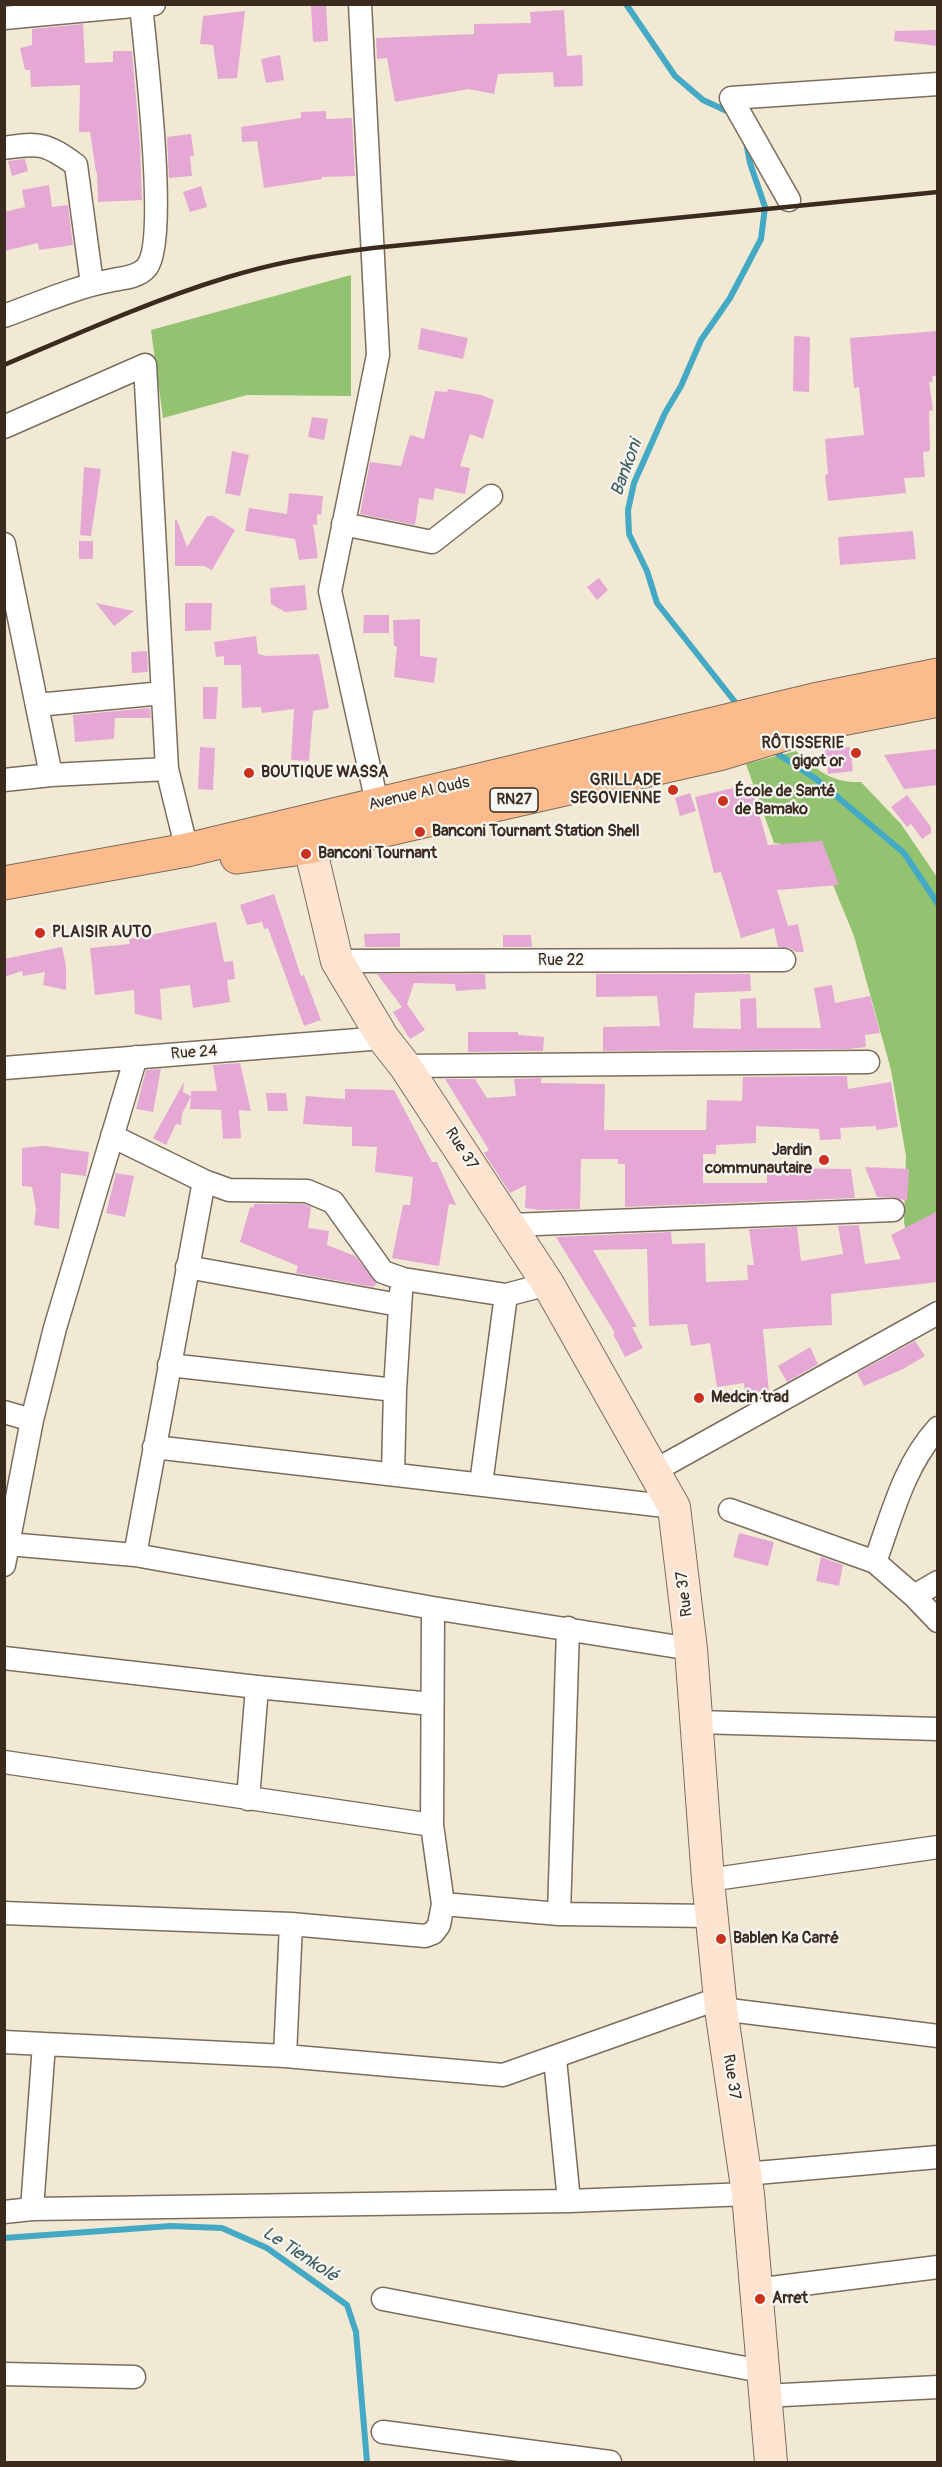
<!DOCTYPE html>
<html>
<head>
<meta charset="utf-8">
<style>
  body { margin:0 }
  #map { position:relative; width:942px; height:2467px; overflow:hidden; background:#f1e9d4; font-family:Pangolin,sans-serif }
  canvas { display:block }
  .frame { position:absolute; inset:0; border:6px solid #3b2a1e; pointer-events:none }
</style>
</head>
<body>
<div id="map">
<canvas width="942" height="2467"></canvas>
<div class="frame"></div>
</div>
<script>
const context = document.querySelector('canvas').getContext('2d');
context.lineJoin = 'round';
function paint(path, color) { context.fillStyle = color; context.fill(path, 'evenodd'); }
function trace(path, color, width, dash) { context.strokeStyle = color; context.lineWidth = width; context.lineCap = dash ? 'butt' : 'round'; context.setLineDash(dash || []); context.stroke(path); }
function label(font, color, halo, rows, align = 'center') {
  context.font = font + ' Pangolin,sans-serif'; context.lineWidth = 4.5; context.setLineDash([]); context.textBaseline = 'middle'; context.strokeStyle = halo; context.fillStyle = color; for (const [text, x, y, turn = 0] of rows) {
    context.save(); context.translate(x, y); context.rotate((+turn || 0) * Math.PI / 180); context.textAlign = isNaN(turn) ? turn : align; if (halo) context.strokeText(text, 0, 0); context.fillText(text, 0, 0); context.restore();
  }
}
const green = new Path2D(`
  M351,275V396L247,395L163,418L151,330Z
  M796,751C818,770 830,783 861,782L901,824L937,877V1230L907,1235L904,1223L906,1156L891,1070L854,936L819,851L809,847L774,843L746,764Z`);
const stream = new Path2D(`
  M626,4L675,76L703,100L731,113
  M739,707L657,603L647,571L629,534L628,510L634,483L665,413L681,386L701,340L730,298L761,239L765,207L750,163L746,142
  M773,747L778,754L816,779L904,853L938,904
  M4,2238L171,2226L222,2228L267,2248L347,2305L356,2332L367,2462`);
const building = new Path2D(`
  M326,4L328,41L313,42L311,5Z
  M564,10L567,56L582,55L583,86L554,87L553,72L498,74L494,94L469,89L395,102L387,58L377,59L376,38L474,34V24L531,23L530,12Z
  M245,11L237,78L218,79L213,45L200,44L203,16Z
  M83,24L85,63L113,62V51H132L140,144L142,200L98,202L97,172H96L90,132H79L80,85L31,87L30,70H25L20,48L32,45V29Z
  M938,30V46L894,41L895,31Z
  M280,55L284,80L266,83L261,59Z
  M326,111V119L352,118L355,176L321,177L322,179L264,188L257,141L242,142L241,127L301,118V112Z
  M191,134L194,156H190L192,176L169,178L167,137Z
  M25,159L28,171L12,176L8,161Z
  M49,185L52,207L68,205L73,245L39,250L38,243L4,251V212L25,207L22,190Z
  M201,186L207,207L190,212L183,192Z
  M421,328L468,338L463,359L418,349Z
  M938,331V376H932L933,382H929L933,410L929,411L930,451L923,452L925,477L904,478L906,493L828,501L825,475L828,474L825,439L864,435L859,387L854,388L850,338Z
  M794,336L810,337L809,392L793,391Z
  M448,389L481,395L494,400L483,439L470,434L460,466L470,468L465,494L435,488L433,500L419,498L415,525L360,514L370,462L401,466L410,435L424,439L435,391L447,392Z
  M312,417L328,419L324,440L308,437Z
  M232,451L249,455L240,496L225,493Z
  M84,467L101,469L91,536L80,535Z
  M289,493L323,496L321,515L317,514V525L313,524L318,558L299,560L295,539L245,531L249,508L287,514Z
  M207,516H213L235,530L212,570L204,566H175V520H177L187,547Z
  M913,531L916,559L840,565L838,537Z
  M79,541H93V559H79Z
  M599,578L608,590L597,600L587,587Z
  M305,585L307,610L285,612L271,604L270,588Z
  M96,603L134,611L114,626Z
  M185,603H212L211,630L185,631Z
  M364,615H389V633H363Z
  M420,619V656L437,658L434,683L394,677L397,646H394L393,620Z
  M256,636L258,654L266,656L319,654L329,708L313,711L309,761L291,760L294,709L262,713L261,707L242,708L241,665H224V656L216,657L214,642Z
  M147,651L148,672L132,673L131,652Z
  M203,687H218L216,719H203Z
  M150,708L151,718H115L114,739L75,742L73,715Z
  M200,747L215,748L213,790L198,789Z
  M850,747L853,771L828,774L825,749Z
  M938,749V785L904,789L884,755Z
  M751,784L768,845L822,841L839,885L777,890L788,926L798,924L804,952H795L790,948L778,947L774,928L741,938L721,872L714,873L695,797Z
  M690,793L696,811L680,816L675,798Z
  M907,795L931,827V833L922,839L911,824L907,827L891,807Z
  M274,894L301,976L304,975L321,1020L304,1026L268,928L264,929L262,922L247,925L240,905Z
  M216,922L224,962L233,961L235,979L227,980L230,1002L193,1008L190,985L160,989L162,1020L135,1014L134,990L95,995L90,948L130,944L129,939Z
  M400,933V947H365L364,934Z
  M503,935H531L532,947H503Z
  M62,947L66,966V990L43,985L45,972L23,976L22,971L4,977V959Z
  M377,974H485L486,989L456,991L455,984L414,983L407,1004L425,1030L410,1039L393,1012L402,1007Z
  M596,974H750L751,991L695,993L693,1028L741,1029L740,999L756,998L757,1028H821L814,988L832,985L835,1003L870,996L880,1033L865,1035L866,1047L848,1049L603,1051V1027L660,1026L657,996L596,997Z
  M468,1032H518V1035L544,1037L543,1051L468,1052Z
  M240,1063L251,1111L239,1110L241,1138L223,1139L221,1110L190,1109L191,1096L182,1114L181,1125L176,1124L166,1145L153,1138L184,1082L183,1092L191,1096V1091H217L213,1065Z
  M161,1069L153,1112L136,1109L146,1070Z
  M847,1076L848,1089L891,1082L898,1127L876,1130V1126L840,1128L841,1139L820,1140L819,1129L756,1126V1143L716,1145V1154H703V1183H767V1168L851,1169L855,1198L625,1207V1164H618V1159H581L580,1209L540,1210L525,1208L526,1185L510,1193L484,1153L489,1150L445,1079H475L487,1098L516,1096L514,1079L541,1078V1083L605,1084L604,1130H706L707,1100L742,1101L743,1077Z
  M345,1089L394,1090L432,1162H437L456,1205L449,1204L439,1266L392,1258L403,1205H410L413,1177L375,1172L377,1147L352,1146V1127L303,1124L306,1096L345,1099Z
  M266,1093H286L288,1111H268Z
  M44,1146L89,1152L86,1176L61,1173L59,1229L34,1225L36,1209L32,1187L22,1186V1148Z
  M865,1167L909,1169L907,1201L893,1197H877Z
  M116,1173L134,1176L125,1217L106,1213Z
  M254,1204H304L311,1207L308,1228L329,1231L327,1245L355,1256L377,1284L373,1287L296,1273L298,1266L240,1242L250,1207L253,1208Z
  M938,1211V1282L831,1294L832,1325L763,1329L769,1392L746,1404L744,1383L717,1387L710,1343L691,1346L687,1324L649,1326L647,1249L593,1250L637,1327H632L643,1348L625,1357L613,1334L615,1333L556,1237L671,1232L672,1244L705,1243L706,1282L748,1280L747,1265H754L749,1229L797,1227L801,1261L843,1254L838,1226L859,1225L865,1264L901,1259L891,1235Z
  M915,1341L925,1356L903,1369L864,1386L857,1373Z
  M810,1347L818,1364L787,1382L778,1366Z
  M739,1533L774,1542L768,1566L733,1557Z
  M821,1557L843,1565L839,1586L816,1581Z`);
const minor = new Path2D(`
  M360,4L378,355L330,591L377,803
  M4,18L154,4
  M4,148C40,142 47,144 76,165L92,284
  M789,200L731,98L938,84
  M4,316C40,303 75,287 113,280C124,278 138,277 146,268C169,243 145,47 141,5
  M4,427L145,365L167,769L187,850
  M343,524L432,542L491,496
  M4,544L51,775
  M37,705L163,693
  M4,780L51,775L167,769
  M337,961L784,960
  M405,1066L868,1062
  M4,1068L383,1038
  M112,1136L204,1181L135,1555
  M204,1181L229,1190L307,1191L333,1202L383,1272L403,1279L506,1295
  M511,1225L893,1210
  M187,1267L399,1305
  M169,1365L395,1390
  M4,1412L32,1420
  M154,1447L674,1507
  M654,1471L938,1313
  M393,1474L395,1390L401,1292
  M481,1484L506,1295L548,1284
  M730,1510L875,1562L914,1596L938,1621
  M8,1544L135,1555L433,1608L691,1649
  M875,1562C892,1515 904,1465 938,1428
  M4,1565L32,1420L55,1328L136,1057
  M914,1596L938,1582
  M4,1658L257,1687L432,1704
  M697,1722L938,1729
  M4,1762L432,1825
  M248,1799L257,1687
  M708,1880L938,1847
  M443,1904L559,1914L711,1916
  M4,1913L291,1924L425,1936L433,1933L439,1925L443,1904L432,1825L433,1608
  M559,1914L568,1628
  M721,2009L938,2036
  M4,2042L285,2056L503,2075L720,1998
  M285,2056L291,1924
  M555,2059L569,2201
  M745,2174L938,2157
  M32,2209L44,2044
  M4,2212L32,2209L569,2201L748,2194
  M755,2290L938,2267
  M383,2299L761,2371
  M4,2374L134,2377
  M764,2396L938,2387
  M383,2432L610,2462`);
const secondary = new Path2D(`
  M308,822L310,847L337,961L383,1038L405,1066L548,1284L674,1507L691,1649L708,1880L721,2009L748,2194L771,2462`);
const primary = new Path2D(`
  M237,857L310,847L719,754L821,723L938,700
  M4,883L187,850L814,700L938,675`);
const rail = new Path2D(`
  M4,365C77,334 150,301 225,278C273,263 323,254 373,248L938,192`);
const markers = [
  [856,753,6,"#c8321e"],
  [249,773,6,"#c8321e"],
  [673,790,6,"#c8321e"],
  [723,801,6,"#c8321e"],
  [420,832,6,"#c8321e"],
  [306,854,6,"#c8321e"],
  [40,933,6,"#c8321e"],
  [824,1160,6,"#c8321e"],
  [699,1398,6,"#c8321e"],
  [721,1939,6,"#c8321e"],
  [760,2299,6,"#c8321e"]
];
const shields = [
  [514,800,48]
];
const shieldNames = [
  ["RN27",514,800]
];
const poiNames = [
  ["RÔTISSERIE",844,744,"right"],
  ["gigot or",844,762,"right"],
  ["BOUTIQUE WASSA",261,773],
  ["GRILLADE",661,781,"right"],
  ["SEGOVIENNE",661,799,"right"],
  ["École de Santé",735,792],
  ["de Bamako",735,810],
  ["Banconi Tournant Station Shell",432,832],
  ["Banconi Tournant",318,854],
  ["PLAISIR AUTO",52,933],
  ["Jardin",812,1151,"right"],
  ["communautaire",812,1169,"right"],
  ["Medcin trad",711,1398],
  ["Bablen Ka Carré",733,1939],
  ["Arret",772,2299]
];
const streetNames = [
  ["Avenue Al Quds",419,794,-13],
  ["Rue 22",561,961],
  ["Rue 24",194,1053,-4],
  ["Rue 37",461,1149,57],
  ["Rue 37",685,1594,-97],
  ["Rue 37",731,2077,81]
];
const waterNames = [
  ["Bankoni",627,468,-70],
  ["Le Tienkolé",300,2255,33]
];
paint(green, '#93c271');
trace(stream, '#44a9c4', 6);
paint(building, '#e5a8d5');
trace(minor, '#7b6d5e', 25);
trace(secondary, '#7b6d5e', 34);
trace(primary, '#7b6d5e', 35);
trace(minor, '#fff', 22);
trace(secondary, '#fde4d1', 32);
trace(primary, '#fbbb8c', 33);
trace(rail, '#3b2a1e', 4.5);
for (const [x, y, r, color] of markers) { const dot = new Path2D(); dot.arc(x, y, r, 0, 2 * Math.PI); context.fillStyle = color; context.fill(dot); trace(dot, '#f6f6f2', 2); }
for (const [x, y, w] of shields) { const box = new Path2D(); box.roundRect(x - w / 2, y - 12, w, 24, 4.5); context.fillStyle = '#f6f6f2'; context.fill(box); trace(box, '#3b2a1e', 1.5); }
label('bold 15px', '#3b2a1e', null, shieldNames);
label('bold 16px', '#3b2a1e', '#f6f6f2', poiNames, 'left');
label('16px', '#3b2a1e', '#f6f6f2', streetNames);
label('italic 18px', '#3f5d60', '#f6f6f2', waterNames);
</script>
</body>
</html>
